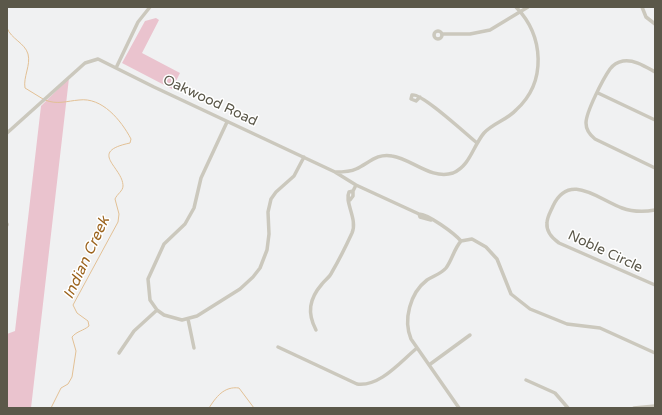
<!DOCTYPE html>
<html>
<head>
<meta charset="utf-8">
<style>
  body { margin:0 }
  #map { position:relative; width:662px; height:415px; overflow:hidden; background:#f0f1f2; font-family:"Varela Round",sans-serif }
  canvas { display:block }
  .frame { position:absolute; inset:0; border:8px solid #5b584a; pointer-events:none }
</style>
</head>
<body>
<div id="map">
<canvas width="662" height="415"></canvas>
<div class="frame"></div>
</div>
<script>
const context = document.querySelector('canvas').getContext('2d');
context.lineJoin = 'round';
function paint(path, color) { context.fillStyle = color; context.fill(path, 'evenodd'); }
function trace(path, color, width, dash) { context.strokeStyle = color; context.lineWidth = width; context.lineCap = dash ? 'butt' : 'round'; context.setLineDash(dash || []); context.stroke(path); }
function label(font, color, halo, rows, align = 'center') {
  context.font = font + ' "Varela Round",sans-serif'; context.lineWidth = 3; context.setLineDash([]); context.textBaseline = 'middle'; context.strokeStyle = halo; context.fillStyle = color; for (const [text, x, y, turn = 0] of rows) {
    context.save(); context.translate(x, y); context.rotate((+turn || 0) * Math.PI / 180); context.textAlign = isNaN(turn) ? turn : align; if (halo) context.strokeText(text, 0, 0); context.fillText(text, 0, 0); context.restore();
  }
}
const green = new Path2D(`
  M156,18L159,20L142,53L180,73L172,89L122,63L145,21Z
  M69,78L31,408H7V334L15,331L41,106Z`);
const stream = new Path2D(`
  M7,28C11,39 25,43 28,54C31,65 23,77 25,88L43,99
  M45,100C57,105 67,101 79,100C102,97 121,120 131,139L130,143C87,152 123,167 123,186C123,191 117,194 115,199L119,214L118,222L73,305L77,313L88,321L89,326C83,331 77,331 72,337L76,351L72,377L68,384L61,388L51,408
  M209,408C216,397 224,386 239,388L254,408`);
const minor = new Path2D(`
  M642,7L646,17L655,24
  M434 35a4 4 0 1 1 8 0a4 4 0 1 1-8 0Z
  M442,34H470L490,30L528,7
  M116,68L138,22L150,7
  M655,72C646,67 634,59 623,61C618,62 613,65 610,69C603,79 586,112 586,123C586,130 590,135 595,139L655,168
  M598,93L655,120
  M420,97L416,101L411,99L412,95C421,92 467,135 477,143
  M227,122L201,178L194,208L185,224L164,244L148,279L150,300L157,310L164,315L182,320L197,316L240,289L253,277L260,268L267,250L269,234L268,212L271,199L276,192L294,176L304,157
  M7,133L85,63L98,59L154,87L335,172L356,185L419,214L420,217L431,220
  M335,172C342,172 350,172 356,169C369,163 377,153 392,156C412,159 431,180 453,173C470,166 473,146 484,133C493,123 507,120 516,110C547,82 544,36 516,7
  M350,200L353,196V191L356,185
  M655,210C644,212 633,212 622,208C598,199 569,172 553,206C551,211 547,217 547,223C546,232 552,238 559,243L655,285
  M419,214C428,214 454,233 461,241
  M7,224V225
  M461,241L472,239L486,247L497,259L511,294L530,309L567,324L600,328L655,353
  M188,319L194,348
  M316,330C307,313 309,299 322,284C325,280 330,277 332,272C339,260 346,246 352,233C358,219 344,202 349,192L353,191
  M278,347L357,384C380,387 400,362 417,348
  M119,353L134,331L157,310
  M429,365L470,335
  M526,380L555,393L568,408
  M459,408L411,339C403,320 410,293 427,280C433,276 441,274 446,268C452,260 454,249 461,241
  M634,408L655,406`);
const streetNames = [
  ["Oakwood Road",210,101,25],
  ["Noble Circle",605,252,25]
];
const waterNames = [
  ["Indian Creek",87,258,-65]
];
paint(green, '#eac3ce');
trace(stream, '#e2c095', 1);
trace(minor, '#cbc8bd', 3.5);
label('14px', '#5b584a', '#fff', streetNames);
label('italic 15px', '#9b631d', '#fff', waterNames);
</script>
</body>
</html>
